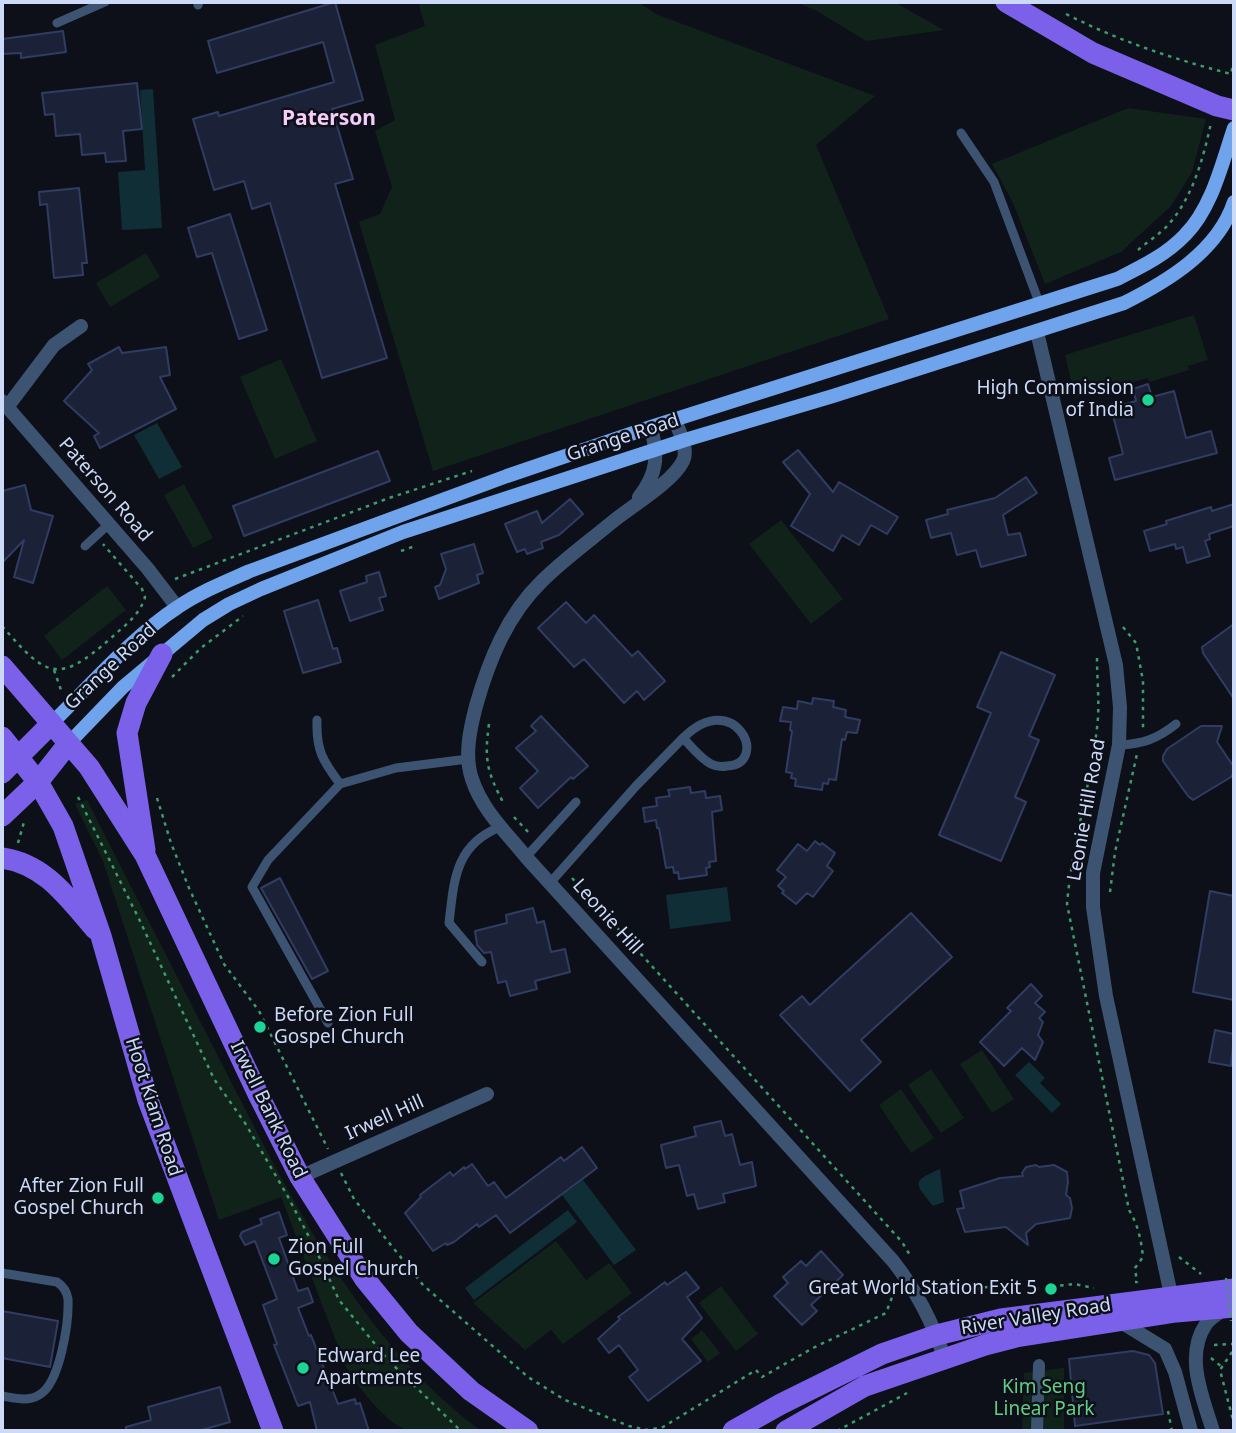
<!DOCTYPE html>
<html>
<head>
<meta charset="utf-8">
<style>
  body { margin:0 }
  #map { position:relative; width:1236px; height:1433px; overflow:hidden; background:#0d1019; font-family:"Noto Sans",sans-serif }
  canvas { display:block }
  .frame { position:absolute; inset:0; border:4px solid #ccdaf8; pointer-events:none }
</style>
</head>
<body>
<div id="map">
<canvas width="1236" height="1433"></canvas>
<div class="frame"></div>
</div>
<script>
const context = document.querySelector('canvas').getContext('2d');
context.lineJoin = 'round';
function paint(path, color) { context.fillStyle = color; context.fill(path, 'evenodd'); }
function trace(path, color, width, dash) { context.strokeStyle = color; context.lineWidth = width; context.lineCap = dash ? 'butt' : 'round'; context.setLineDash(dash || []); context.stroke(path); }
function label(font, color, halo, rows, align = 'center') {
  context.font = font + ' "Noto Sans",sans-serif'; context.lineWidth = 5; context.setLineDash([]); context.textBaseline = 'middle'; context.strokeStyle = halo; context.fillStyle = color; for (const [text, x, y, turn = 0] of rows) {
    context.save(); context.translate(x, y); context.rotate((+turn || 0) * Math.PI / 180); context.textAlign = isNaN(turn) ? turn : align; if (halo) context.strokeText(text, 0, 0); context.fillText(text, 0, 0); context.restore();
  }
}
const green = new Path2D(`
  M418,2H638L656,14L875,96L816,145L889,319L433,471L359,222L380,214L392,187L375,131L395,120L375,45L425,26Z
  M796,2H894L944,30L866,41L817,11Z
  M1128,108L1206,119L1192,172L1171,206L1121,252L1045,284L1013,203L992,164Z
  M146,253L160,277L110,307L96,283Z
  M1194,315L1208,360L1188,366L1189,370L1149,382L1148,378L1131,383V386L1075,397L1065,355Z
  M281,359L317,441L275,459L240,377Z
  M184,484L213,538L193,548L164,495Z
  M781,520L843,599L811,624L749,544Z
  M107,586L126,610L62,660L44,636Z
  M87,800C132,889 178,978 224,1068C292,1200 359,1339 481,1431C463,1431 426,1433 410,1431C387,1426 357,1385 346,1367L281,1197L219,1220L103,861L75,804Z
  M982,1050L1014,1099L992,1113L960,1064Z
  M931,1069L964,1118L941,1133L908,1085Z
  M901,1089L934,1138L911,1153L879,1105Z
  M556,1241L586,1280L609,1263L632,1293L563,1344L551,1330L525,1350L473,1303Z
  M721,1286L758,1334L736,1351L699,1303Z
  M702,1330L720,1353L708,1362L691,1339Z
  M1064,1368V1431H1022L1024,1373Z`);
const water = new Path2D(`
  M153,89L162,228L122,230L118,172L145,170L140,90Z
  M157,423L182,467L159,479L134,435Z
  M727,887L731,921L670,929L666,895Z
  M1029,1062L1045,1078L1040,1083L1061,1104L1052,1113L1015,1075Z
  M940,1169L944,1202L933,1206C915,1183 910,1182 940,1169Z
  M583,1180L636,1250L614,1265L562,1195Z
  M568,1210L577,1222L474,1300L465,1288Z`);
const building = new Path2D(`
  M335,2L363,100L332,109L353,179L335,184L387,358L322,378L270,203L252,209L244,181L214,190L193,119L218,112L219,116L334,82L323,42L217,73L208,41Z
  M63,31L66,52L21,58V53L2,54V39Z
  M137,83L142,129L123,131L126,161L106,162L105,153L82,155L80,134L56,136L54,114L45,115L42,93Z
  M79,188L87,263H82L83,275L54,278L47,204L40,205L39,192Z
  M230,214L267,330L239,339L212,253L197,257L188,228Z
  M119,347L122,353L166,347L170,375L160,377L176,409L100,448L94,436L99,433L64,401L92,370L88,364Z
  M1148,384L1152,397L1174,391L1186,438L1211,431L1217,453L1115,480L1109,458L1123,454L1111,408L1136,401L1133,389Z
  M798,450L833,492L839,482L898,517L887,534L871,525L859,545L842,535L833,551L791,526L810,494L783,462Z
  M378,451L390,481L244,536L233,506Z
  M1026,477L1037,493L1003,515L1008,535L1020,533L1026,555L981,567L976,550L957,555L951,533L931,538L926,520L948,514L947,510L995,498Z
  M25,485L31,510L53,516L33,583L14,577L24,540L2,563V491Z
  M570,499L583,514L559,535L541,542L543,548L527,554L525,549L517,552L505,524L537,511L542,523Z
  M1234,504V526L1209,534L1210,539L1205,541L1210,556L1187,563L1183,547L1176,549L1175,544L1150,551L1144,531L1167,524L1166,521L1211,507L1212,511Z
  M474,544L483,573L477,575L479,583L439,599L435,587L440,585L446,569L441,554Z
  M379,572L386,596L379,598L383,610L350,621L340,591L367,582L366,576Z
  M318,600L333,649L337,648L341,662L303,673L284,611Z
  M566,602L586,623L594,615L632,656L638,651L665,681L644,700L637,691L624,703L584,659L574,667L538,628Z
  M1234,624V699L1203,653L1202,647Z
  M1001,652L1055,675L1029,736L1039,740L1015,797L1026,802L1001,861L939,835L991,713L977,707Z
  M813,698L834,701L833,707L846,710L845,717L860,720L857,733L847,732L845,740L842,739L836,780L829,779L828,784L823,783L822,790L795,786L796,779L791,778L792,773L786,772L792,731L790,730L791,722L780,721L783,707L797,709L798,701L812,704Z
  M541,716L588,766L573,779L571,777L538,808L520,788L538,771L516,748L536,731L531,726Z
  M1201,726H1222L1217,742L1234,767V772L1231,777L1193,800L1188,796L1163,761V756L1167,749Z
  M690,787L691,793L705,791L706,798L720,796L722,810L712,812L716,861L709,862L710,867L706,868L707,875L679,879L678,872L674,873L673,867L666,868L659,828H657L656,820L645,822L643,808L657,806L656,798L670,796L668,790Z
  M815,841L820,845L822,843L835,853L827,866L833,871L813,897L807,893L796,904L782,893L784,891L778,886L786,877L777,870L798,844L807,851Z
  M280,878L328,971L312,979L261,888Z
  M1210,891L1234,896V1000L1193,992Z
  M533,908L537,923L544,921L551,952L565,949L570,972L535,981L537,989L510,996L506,981L498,983L491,952L484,953L477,945L475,931L507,923L506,915Z
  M911,913L952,957L861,1040L881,1062L850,1091L780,1015L802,996L810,1005Z
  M1031,984L1042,996L1035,1003L1045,1012L1039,1018L1043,1022L1038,1035L1043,1042L1035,1060L1022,1048L1004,1066L980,1042L1011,1011L1007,1008Z
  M1215,1030L1234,1034L1231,1066L1209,1062Z
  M721,1121L725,1136L732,1134L740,1165L752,1162L756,1186L723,1194L725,1202L698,1209L694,1194L687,1196L679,1165L666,1168L661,1145L696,1136L694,1127Z
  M582,1147L597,1168L510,1233L496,1215L479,1227L477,1224L454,1242L447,1245L446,1243L433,1251L405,1213L421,1197L420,1195L450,1172L453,1176L464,1167L465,1169L472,1164L488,1186L494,1182L506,1198L561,1157L564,1161Z
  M1036,1165L1039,1167L1054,1165L1067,1172L1068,1182L1066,1195L1070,1198L1072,1208L1070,1218L1036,1224L1026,1233L1028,1245L1006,1227L965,1232L957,1209L964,1208L960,1191L1000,1178L1023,1176L1022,1173L1026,1167Z
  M279,1212L287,1235L279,1238L298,1291L308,1288L313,1302L298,1308L309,1336L311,1335L338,1404L355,1399L356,1404L360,1403L369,1431H317L310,1402L298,1406L274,1345L277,1344L263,1305L277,1299L255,1241L245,1245L240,1236L242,1232L262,1224L260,1219Z
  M821,1251L843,1275L811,1305L817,1311L802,1325L774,1296L788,1283L783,1277L801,1261L806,1266Z
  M686,1272L699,1288L687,1297L702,1318L682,1339L701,1361L648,1401L629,1377L638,1370L619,1345L609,1353L598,1339L620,1319L618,1317L641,1300L665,1282L667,1285Z
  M2,1311L58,1321L50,1367L2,1358Z
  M1133,1351L1149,1355L1155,1363L1163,1414L1075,1426L1069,1359Z
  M220,1387L230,1422L198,1431H126V1427L151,1420L148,1407Z`);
const path = new Path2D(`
  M1066,14C1122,42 1170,58 1231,74L1234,60
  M1138,250C1147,242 1160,234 1168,225C1193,197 1203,159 1211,123
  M401,551L415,546
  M175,579L389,498L472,471
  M2,626C46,676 57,686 111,638C124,626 140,615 145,597L142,589L103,544
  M1123,627L1136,643L1143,681V731
  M1097,658C1097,681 1100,705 1097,728C1090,788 1072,845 1067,904L1129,1210C1138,1225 1141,1239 1143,1257L1135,1268L1137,1282H1135
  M54,670L61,690
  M172,677L201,648L243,616
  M489,724C484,760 487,772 504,804
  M78,797L139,919L214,1079L245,1123L287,1195L316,1250L339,1300L388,1360L461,1431
  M157,798L171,843L189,888L224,964L259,1011L328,1149
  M514,817L529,833
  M18,843L24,822
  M572,878L902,1242L911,1257
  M1110,892L1115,852L1137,754
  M341,1173L354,1199L423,1285L528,1377L565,1400L629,1426L648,1430L663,1427L756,1370L762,1377L813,1348L886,1313L894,1292L888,1281
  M1179,1257L1201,1274
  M927,1283L950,1293L1030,1280L1031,1289L1074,1284L1094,1288
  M1234,1344V1349L1220,1370L1234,1424
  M1214,1345L1232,1344
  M1211,1358L1222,1367
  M1168,1411L1172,1431
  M837,1431L907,1393`);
const service = new Path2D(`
  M198,5L199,2
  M57,23L105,2
  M961,133L994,182L1040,305
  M85,546L109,524
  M317,720C316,751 323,761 340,784
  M1119,745C1143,744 1157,739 1176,724
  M526,857L576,802
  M550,883L636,786L683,738C735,686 771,764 727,766C721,767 717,767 711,764C700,758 691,746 683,738
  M482,962L449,923C454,880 455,845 500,827
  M328,1023L252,887L268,860L340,784L396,768L468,759
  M2,1273L57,1282C63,1286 67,1292 68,1299C69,1322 60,1384 39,1395C28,1402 14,1398 2,1396`);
const pedestrian = new Path2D(`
  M1037,1431L1039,1365`);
const minor = new Path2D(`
  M1037,332L1116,665L1120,707L1119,745L1093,873V907L1106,996L1173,1304
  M2,401L148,569L177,607
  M8,406L54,345L81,326
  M675,420C679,431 689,450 683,461C673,482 630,507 611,523C588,542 563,560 542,581C507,615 489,660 476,706C470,729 464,756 472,779C482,810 506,832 526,857L893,1261C915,1289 933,1323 944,1357
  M639,497C658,473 658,456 651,427
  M300,1177L487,1094
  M1121,1322L1165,1349L1175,1372L1191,1431
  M1213,1431C1203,1398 1184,1356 1206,1324C1210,1318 1218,1314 1224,1309`);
const secondary = new Path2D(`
  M51,724C90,686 133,636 178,607C200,592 225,582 250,571L507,476L651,427L1117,279C1141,267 1166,255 1185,235C1212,208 1222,163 1234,128
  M68,744L123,687L203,620L229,604L261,589L403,532L685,440L833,396L1124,303C1168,281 1218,251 1234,202`);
const primary = new Path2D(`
  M1006,2L1093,53L1217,106L1234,110
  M2,666L89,767L145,855L258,1094L300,1177L364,1278L409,1333L471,1391L528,1431
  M2,737L38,782L63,826L101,936L148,1100L273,1431
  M2,773L51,724
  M2,816L38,782L68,744
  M145,850L127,733L136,703L162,654
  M2,858C45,864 68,898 95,929
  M733,1431L781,1404L882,1354L937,1335L1001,1319L1234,1289
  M786,1431L865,1386L985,1345L1016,1337L1176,1312L1234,1307`);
const pathBridge = new Path2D(`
  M1226,1278L1231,1321`);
const markers = [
  [1148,400,7,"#1cd496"],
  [260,1027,7,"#1cd496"],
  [158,1198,7,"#1cd496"],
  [274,1259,7,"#1cd496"],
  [1051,1289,7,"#1cd496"],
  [303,1368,7,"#1cd496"]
];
const poiNames = [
  ["High Commission",1134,389],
  ["of India",1134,411],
  ["Before Zion Full",274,1016,"left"],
  ["Gospel Church",274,1038,"left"],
  ["After Zion Full",144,1187],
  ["Gospel Church",144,1209],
  ["Zion Full",288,1248,"left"],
  ["Gospel Church",288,1270,"left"],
  ["Great World Station Exit 5",1037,1289],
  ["Edward Lee",317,1357,"left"],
  ["Apartments",317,1379,"left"]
];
const streetNames = [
  ["Grange Road",623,438,-18],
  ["Paterson Road",105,490,49],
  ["Grange Road",111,667,-43],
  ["Leonie Hill Road",1087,810,-80],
  ["Leonie Hill",607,917,48],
  ["Hoot Kiam Road",153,1107,72],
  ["Irwell Bank Road",268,1110,64],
  ["Irwell Hill",385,1118,-24],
  ["River Valley Road",1036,1317,-9]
];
const parkNames = [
  ["Kim Seng",1044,1388],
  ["Linear Park",1044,1410]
];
const neighbourhoodNames = [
  ["Paterson",329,119]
];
paint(green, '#11221a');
paint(water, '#102e35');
paint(building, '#1b2238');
trace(building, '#303c61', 2);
trace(path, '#3b9d6c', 2.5, [3.5, 5]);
trace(service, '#3d5372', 9);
trace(pedestrian, '#3d5372', 12);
trace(minor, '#3d5372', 14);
trace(secondary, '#6fa3ec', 14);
trace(primary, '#7b61ea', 21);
trace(pathBridge, '#3b9d6c', 2.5, [3.5, 5]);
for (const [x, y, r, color] of markers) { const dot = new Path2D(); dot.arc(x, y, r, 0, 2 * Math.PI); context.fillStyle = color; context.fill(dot); trace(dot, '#0d1019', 2.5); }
label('19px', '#ccdaf8', '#0d1019', poiNames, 'right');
label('19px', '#ccdaf8', '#0d1019', streetNames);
label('19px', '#63cd84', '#0d1019', parkNames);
label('bold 21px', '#f5cdf8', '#0d1019', neighbourhoodNames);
</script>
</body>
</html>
